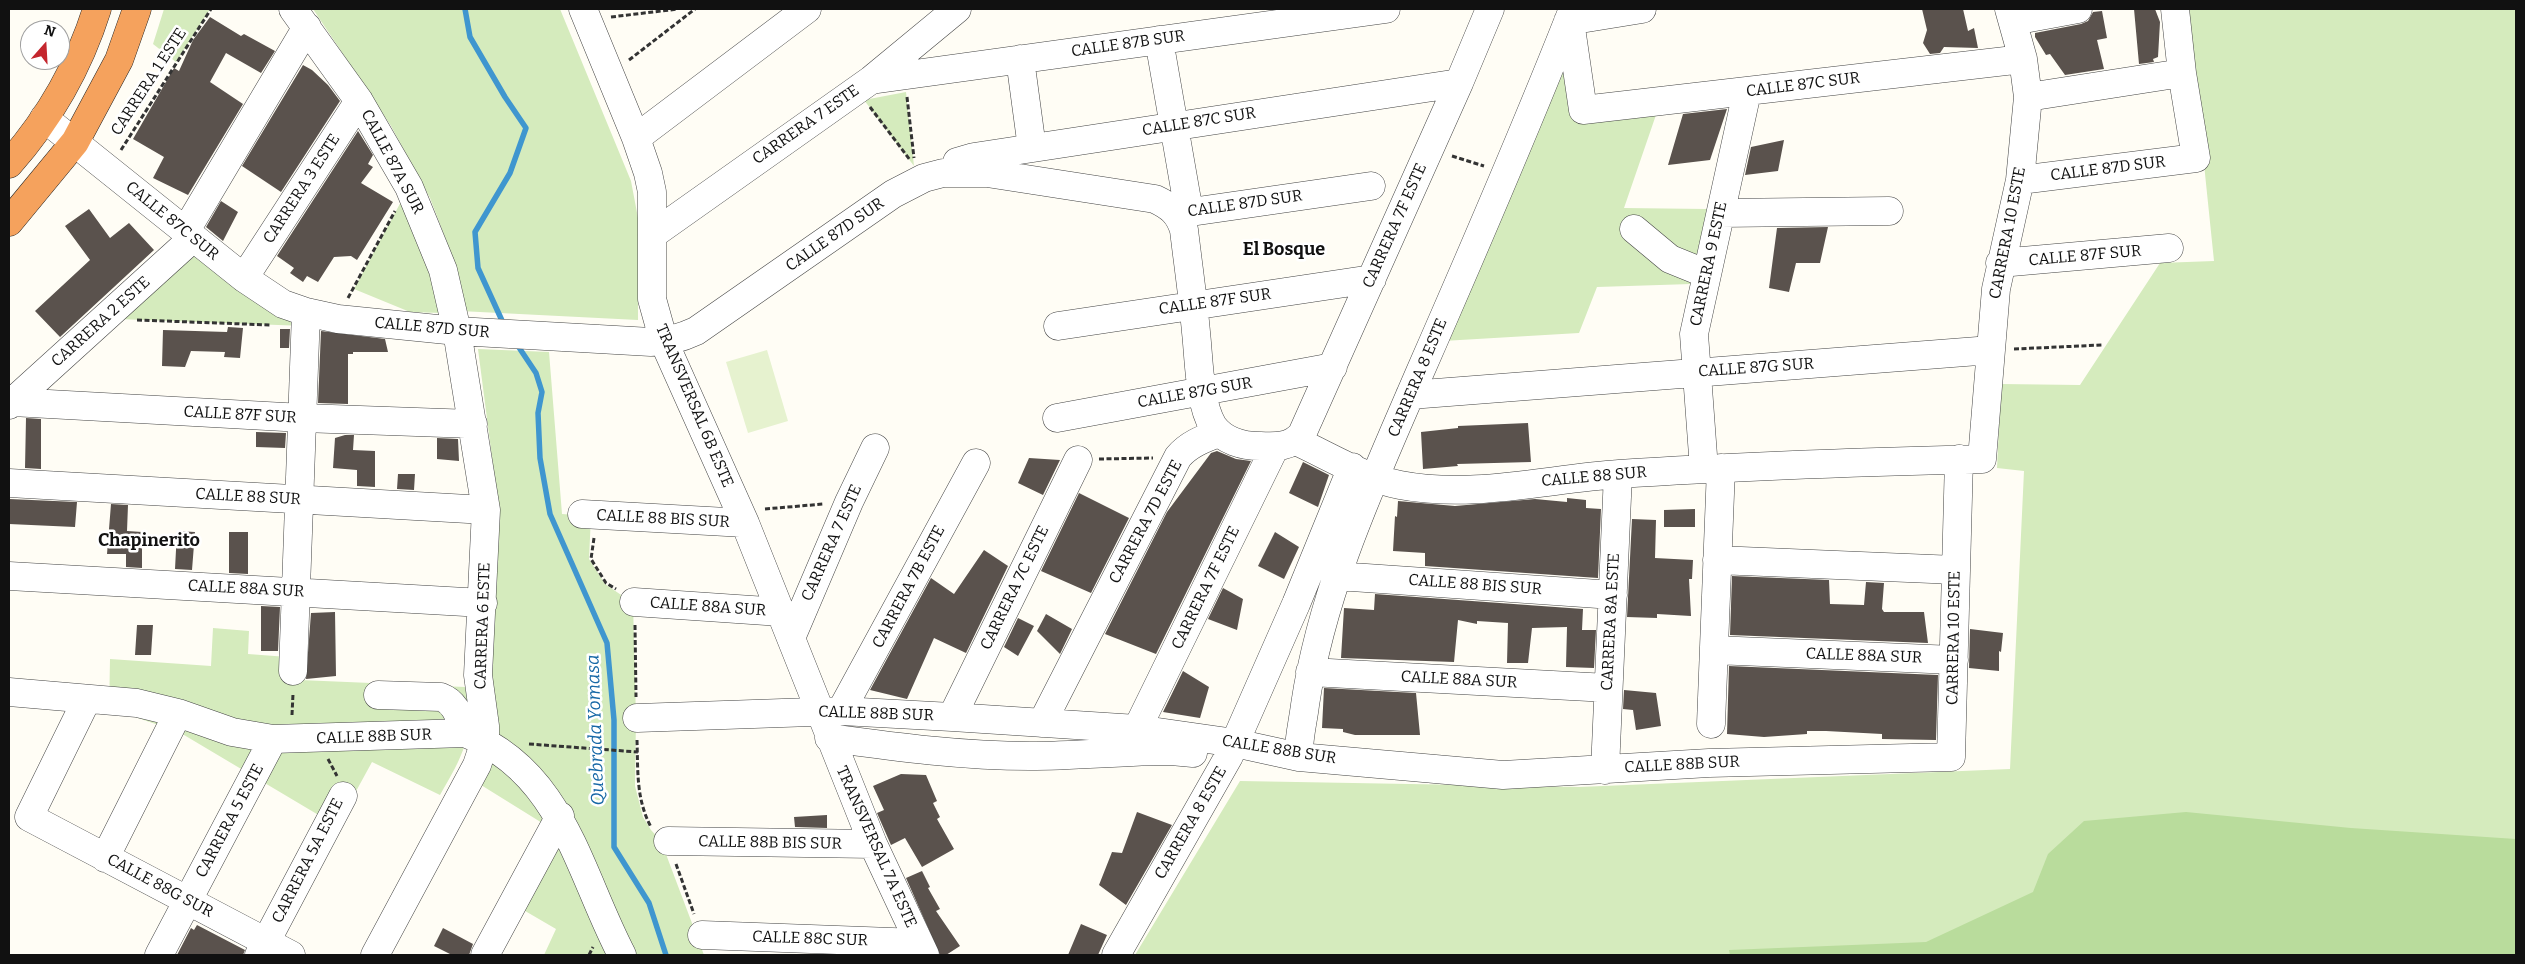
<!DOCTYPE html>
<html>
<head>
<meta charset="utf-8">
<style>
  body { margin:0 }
  #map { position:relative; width:2525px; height:964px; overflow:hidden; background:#fffdf5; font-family:Bitter,serif }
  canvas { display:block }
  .frame { position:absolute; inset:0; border:10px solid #111; pointer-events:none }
  .north { position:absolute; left:20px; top:20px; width:50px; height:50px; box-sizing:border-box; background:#fff; border:1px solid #a0a0a0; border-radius:50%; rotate:19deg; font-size:14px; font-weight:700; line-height:20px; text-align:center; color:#111 }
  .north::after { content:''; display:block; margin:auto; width:18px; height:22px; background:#c4262e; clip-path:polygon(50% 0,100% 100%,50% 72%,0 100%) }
</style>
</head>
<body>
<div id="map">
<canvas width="2525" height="964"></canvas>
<div class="frame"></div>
<div class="north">N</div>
</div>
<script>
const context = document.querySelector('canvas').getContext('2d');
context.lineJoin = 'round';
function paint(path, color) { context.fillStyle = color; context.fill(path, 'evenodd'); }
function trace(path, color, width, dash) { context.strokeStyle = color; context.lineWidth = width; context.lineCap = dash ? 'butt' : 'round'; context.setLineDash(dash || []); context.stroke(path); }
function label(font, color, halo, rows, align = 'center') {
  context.font = font + ' Bitter,serif'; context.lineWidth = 5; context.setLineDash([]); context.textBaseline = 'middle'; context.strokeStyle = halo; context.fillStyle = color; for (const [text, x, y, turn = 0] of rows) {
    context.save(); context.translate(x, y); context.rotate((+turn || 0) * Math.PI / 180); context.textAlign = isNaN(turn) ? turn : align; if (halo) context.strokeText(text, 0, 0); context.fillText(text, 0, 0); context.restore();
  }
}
const green = new Path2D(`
  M164,9H210L176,62L153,44Z
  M313,9H560L631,181L638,218V320L460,311L451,253L430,198L391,126Z
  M2188,9H2516V955H1135L1240,781L1579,787L2010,769L2024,471L1997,468L2001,384L2080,385L2160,263L2214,261Z
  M1564,59L1574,119L1657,112L1624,208L1707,209L1691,284L1597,287L1579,333L1443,341Z
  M906,92L914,166L864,100Z
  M403,198L418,218L442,313L410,312L354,289Z
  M192,251L305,326L118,319Z
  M478,349L549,352L562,514L591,516L589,559L605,584L633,603L636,718L635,786L643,817L651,830L661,841L704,955H544L556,929L508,901L547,826L481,785L490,665L498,504Z
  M213,628L249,631L248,654L301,658L300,680L465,687C478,730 461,759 440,795L372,762L337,826L179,732L135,717L109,714L110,659L211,666Z`);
const forest = new Path2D(`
  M2186,812L2351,828L2516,839V955H1730L1729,950L1926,942L2033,892L2048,854L2084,821Z`);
const pitch = new Path2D(`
  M767,350L788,421L748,433L726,362Z`);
const stream = new Path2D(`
  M465,9L470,37L505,97L526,128L510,173L475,232L478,268L504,325
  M516,343L536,373L542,392L538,413L540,458L550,514L607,643L614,720V847L649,903L666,955`);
const building = new Path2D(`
  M1922,9H1963L1968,31L1974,28L1978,48L1944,47L1940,53L1930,54L1923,43L1927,30Z
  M2134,9H2155L2160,22L2158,57L2153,59L2154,62L2139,64Z
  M2102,11L2107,38L2097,40L2104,69L2065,75L2050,54L2046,55L2035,37V33L2081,24L2088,21L2093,12Z
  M210,17L241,36L244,34L275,51L261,73L226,53L210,82L243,104L188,195L153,178L164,157L133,139L174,68L179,71L193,40Z
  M303,65L312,70L328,85L340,101L281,192L242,166Z
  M1727,109L1710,160L1668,165L1683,114Z
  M358,131L373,155L368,164L373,167L361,183L393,202L357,260L351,256L334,257L318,282L307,276L303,282L290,273L294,268L277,256Z
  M1784,140L1778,171L1745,175L1751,147Z
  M221,201L238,212L223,241L206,227Z
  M89,209L110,238L129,223L154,250L60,337L35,311L90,260L65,226Z
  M1828,227L1820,263H1796L1789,292L1769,288L1777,228Z
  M228,327L243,328L240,358L224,357L225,352L191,351L185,367L162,366L163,330L227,332Z
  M280,329H290L289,348H280Z
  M321,331L385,339L388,352H353V354H348V404L318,403Z
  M26,418L41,419V469L25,468Z
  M1528,423L1531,462L1457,464L1458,466L1423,469L1421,432L1458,428V426Z
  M256,432L286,433L285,448L256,447Z
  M345,435H354L353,450L375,451V487L357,486V470L333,468L335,438Z
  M437,438L458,439L459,461L437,459Z
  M1217,451L1236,459L1251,461L1156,654L1105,634L1167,512L1211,453Z
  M1029,458L1060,460L1043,495L1018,483Z
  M1303,462L1329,475L1318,507L1289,493Z
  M398,474H415L414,490L397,489Z
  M1079,493L1129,518L1091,593L1041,571Z
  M1567,498L1586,500V508L1601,509L1598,578L1425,566V553L1393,551L1395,516L1397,517L1398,501L1455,506L1535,499L1567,502Z
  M9,499L77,502L75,527L9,524Z
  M111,504L128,505L127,531L142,532V568L126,567V554H107Z
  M1695,509V527H1664V510Z
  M1632,519L1656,520L1655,558L1693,560L1692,579H1689L1691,616L1657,614V618L1627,617Z
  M177,531L195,532L192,570L175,569Z
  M229,532H248V574L229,573Z
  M1275,532L1299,547L1284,579L1258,566Z
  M984,550L1008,566L966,653L934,638L907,699L870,690L931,578L954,594Z
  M1732,576L1829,580L1830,604L1864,605L1866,582L1884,583L1882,609L1884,612H1924L1928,643L1730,635Z
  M1223,588L1243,599L1237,630L1208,619Z
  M1375,594L1583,609L1582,630H1596L1594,668L1566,667L1567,627L1532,628L1528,663H1507L1508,623L1477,621V624L1458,620L1454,662L1341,658L1344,608L1374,610Z
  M261,606L280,607L278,651H261Z
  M335,612L336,676L306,679L311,613Z
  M1046,614L1072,629L1060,654L1037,631Z
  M1018,618L1034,626L1018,656L1004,647Z
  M137,625H153L151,655H135Z
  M1970,629L2003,633L2001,652L1999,651V671L1969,668Z
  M1729,666L1938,675L1936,740L1882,739V734L1826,731H1807V734L1764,737L1727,734Z
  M1183,671L1209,687L1200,718L1163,712Z
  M1324,688L1416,693L1420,735H1355L1343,732V729L1322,728Z
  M1624,690L1656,693L1661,726L1636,730L1633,710L1623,709Z
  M901,774L926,775L937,801L933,803L940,817L937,819L954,849L922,867L905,838L891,845L877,813L884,810L873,786Z
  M1137,812L1172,825L1126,905L1099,885L1112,852L1122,853Z
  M827,815V828L795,827L794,817Z
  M922,871L930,887L928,888L940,909L936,911L960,946L946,955H940L906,878Z
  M1081,924L1107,935L1098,955H1068Z
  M197,925L245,950L243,955H177L191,928L194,930Z
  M443,928L473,944L469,955H452L434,946Z`);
const path = new Path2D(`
  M611,17L678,9
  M629,60L695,9
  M907,97L914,158
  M870,107L910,160
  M121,150L211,9
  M1452,156L1484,166
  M348,298L395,211
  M137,320L271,325
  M2014,349L2102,345
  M1099,459L1153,458
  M765,509L823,504
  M594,538L591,559L606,583L616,589
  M635,625L636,697
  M292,715L293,694
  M637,740C638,771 636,799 651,827
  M529,744L638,752
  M328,759L337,776
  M676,864L694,914
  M589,955L593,947`);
const minor = new Path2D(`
  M293,9L359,101L409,187L443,270L457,331L486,510L478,675L485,726V741L477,765L375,955
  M583,9L636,138L648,173L652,192V299L664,342L745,523L873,844L925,955
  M1568,21L1642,9
  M1570,21L1583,110L2023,59
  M2013,21L2078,9
  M1159,40L1189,212
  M1020,59L1032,148
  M871,80L1386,9
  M2028,97L2182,73
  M44,118L244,278L283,304L306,312L338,319L457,331L651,342C667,342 681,338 696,331L893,194L924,178L943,173H987L1155,199C1170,206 1179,213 1184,230C1188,264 1193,298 1196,332C1199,359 1199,403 1213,426C1224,441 1243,446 1260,446C1276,447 1291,447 1302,434L1459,83L1490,9
  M636,138L807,9
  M957,162L974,157L1459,83
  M2020,180L2196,158L2182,73L2175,9
  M1721,213L1889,211
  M1177,214L1371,186
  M1634,229L1670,259L1707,274
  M185,232L307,27
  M652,235L871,80L957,9
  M2000,263L2169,248
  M244,278L359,101
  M1058,326L1372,279
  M1410,395L1991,350
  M9,399L12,402L303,418L473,424
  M9,405L193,238
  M1057,418L1333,367
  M1296,441C1329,456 1364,478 1400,485C1472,499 1547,479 1619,474C1740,466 1861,462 1982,459L1996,289L2020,180L2028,97L2023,59L2009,9
  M1704,469L1694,334L1747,92
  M9,483L486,510
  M582,514L745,523
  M1717,560L1956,570
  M9,576L483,603
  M1337,576L1613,595
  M634,602L781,612
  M791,638L849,502L875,448
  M1714,650L1954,660
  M293,671L306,312
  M1310,672L1608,688
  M9,692L137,703L178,713L232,732L273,739L465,733C563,772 578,871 622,955
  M378,695L441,697C457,703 459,718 465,733
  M87,699L29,817L291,955
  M841,711L976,463
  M952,717L1078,460
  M637,718L841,711L952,717L1137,729L1235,743L1299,757L1503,775L1709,763L1951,757L1959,459
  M1042,723L1178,457C1189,444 1203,439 1219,433
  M1711,724L1721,468
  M1137,729L1275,447
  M829,738C896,747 962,756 1030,756C1077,756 1124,751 1171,751L1193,753
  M1299,757C1298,740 1303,722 1305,705C1322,589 1374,479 1420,372C1473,251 1525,131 1573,9
  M1605,770L1618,474
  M668,841L873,844
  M105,858L178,713
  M702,935L919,943
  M159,955L273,739
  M259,955L343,796
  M485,955L560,816
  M1116,955L1229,756L1296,604L1352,467`);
const highway = new Path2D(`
  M9,164C48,120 79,66 97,9
  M9,222L75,142L119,60L137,9`);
const streetNames = [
  ["CALLE 87B SUR",1128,44,-8],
  ["CARRERA 1 ESTE",149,82,-57],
  ["CALLE 87C SUR",1803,85,-7],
  ["CALLE 87C SUR",1199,122,-9],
  ["CARRERA 7 ESTE",806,125,-35],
  ["CALLE 87A SUR",392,162,62],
  ["CALLE 87D SUR",2108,169,-7],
  ["CARRERA 3 ESTE",302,189,-57],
  ["CALLE 87D SUR",1245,204,-8],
  ["CALLE 87C SUR",172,221,39],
  ["CARRERA 7F ESTE",1395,226,-66],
  ["CARRERA 10 ESTE",2008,233,-79],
  ["CALLE 87D SUR",835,235,-35],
  ["CALLE 87F SUR",2085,256,-5],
  ["CARRERA 9 ESTE",1709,264,-78],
  ["CALLE 87F SUR",1215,302,-8],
  ["CARRERA 2 ESTE",101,322,-42],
  ["CALLE 87D SUR",432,328,5],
  ["CALLE 87G SUR",1756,368,-4],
  ["CARRERA 8 ESTE",1418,378,-67],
  ["CALLE 87G SUR",1195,393,-10],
  ["TRANSVERSAL 6B ESTE",694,406,67],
  ["CALLE 87F SUR",240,415,3],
  ["CALLE 88 SUR",1594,477,-5],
  ["CALLE 88 SUR",248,497,3],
  ["CALLE 88 BIS SUR",663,519,3],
  ["CARRERA 7D ESTE",1146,522,-62],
  ["CARRERA 7 ESTE",832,543,-66],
  ["CALLE 88 BIS SUR",1475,585,4],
  ["CARRERA 7B ESTE",909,587,-62],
  ["CARRERA 7C ESTE",1015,588,-64],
  ["CARRERA 7F ESTE",1206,588,-64],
  ["CALLE 88A SUR",246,589,3],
  ["CALLE 88A SUR",708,607,4],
  ["CARRERA 8A ESTE",1611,622,-87],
  ["CARRERA 6 ESTE",483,626,-88],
  ["CARRERA 10 ESTE",1954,638,-89],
  ["CALLE 88A SUR",1864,656,2],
  ["CALLE 88A SUR",1459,680,3],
  ["CALLE 88B SUR",876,714,2],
  ["CALLE 88B SUR",374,737,-2],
  ["CALLE 88B SUR",1279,750,9],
  ["CALLE 88B SUR",1682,765,-3],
  ["CARRERA 5 ESTE",230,821,-62],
  ["CARRERA 8 ESTE",1191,823,-60],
  ["CALLE 88B BIS SUR",770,843,1],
  ["TRANSVERSAL 7A ESTE",876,847,66],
  ["CARRERA 5A ESTE",308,861,-63],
  ["CALLE 88G SUR",160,886,28],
  ["CALLE 88C SUR",810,939,2]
];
const neighbourhoodNames = [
  ["El Bosque",1284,250],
  ["Chapinerito",149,541]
];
const waterNames = [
  ["Quebrada Yomasa",596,730,-92]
];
paint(green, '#d5ebbd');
paint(forest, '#b9dc9c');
paint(pitch, '#e6f2cf');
trace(stream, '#3f96cf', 5.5);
paint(building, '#5a524d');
trace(minor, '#444', 29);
trace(highway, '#222', 29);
trace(path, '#333', 3, [5, 2.5]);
trace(minor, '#fff', 28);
trace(highway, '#f5a25d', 28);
label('16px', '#111', '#fff', streetNames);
label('bold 18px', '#111', '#fff', neighbourhoodNames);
label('italic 18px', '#1768a6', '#fff', waterNames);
</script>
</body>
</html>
